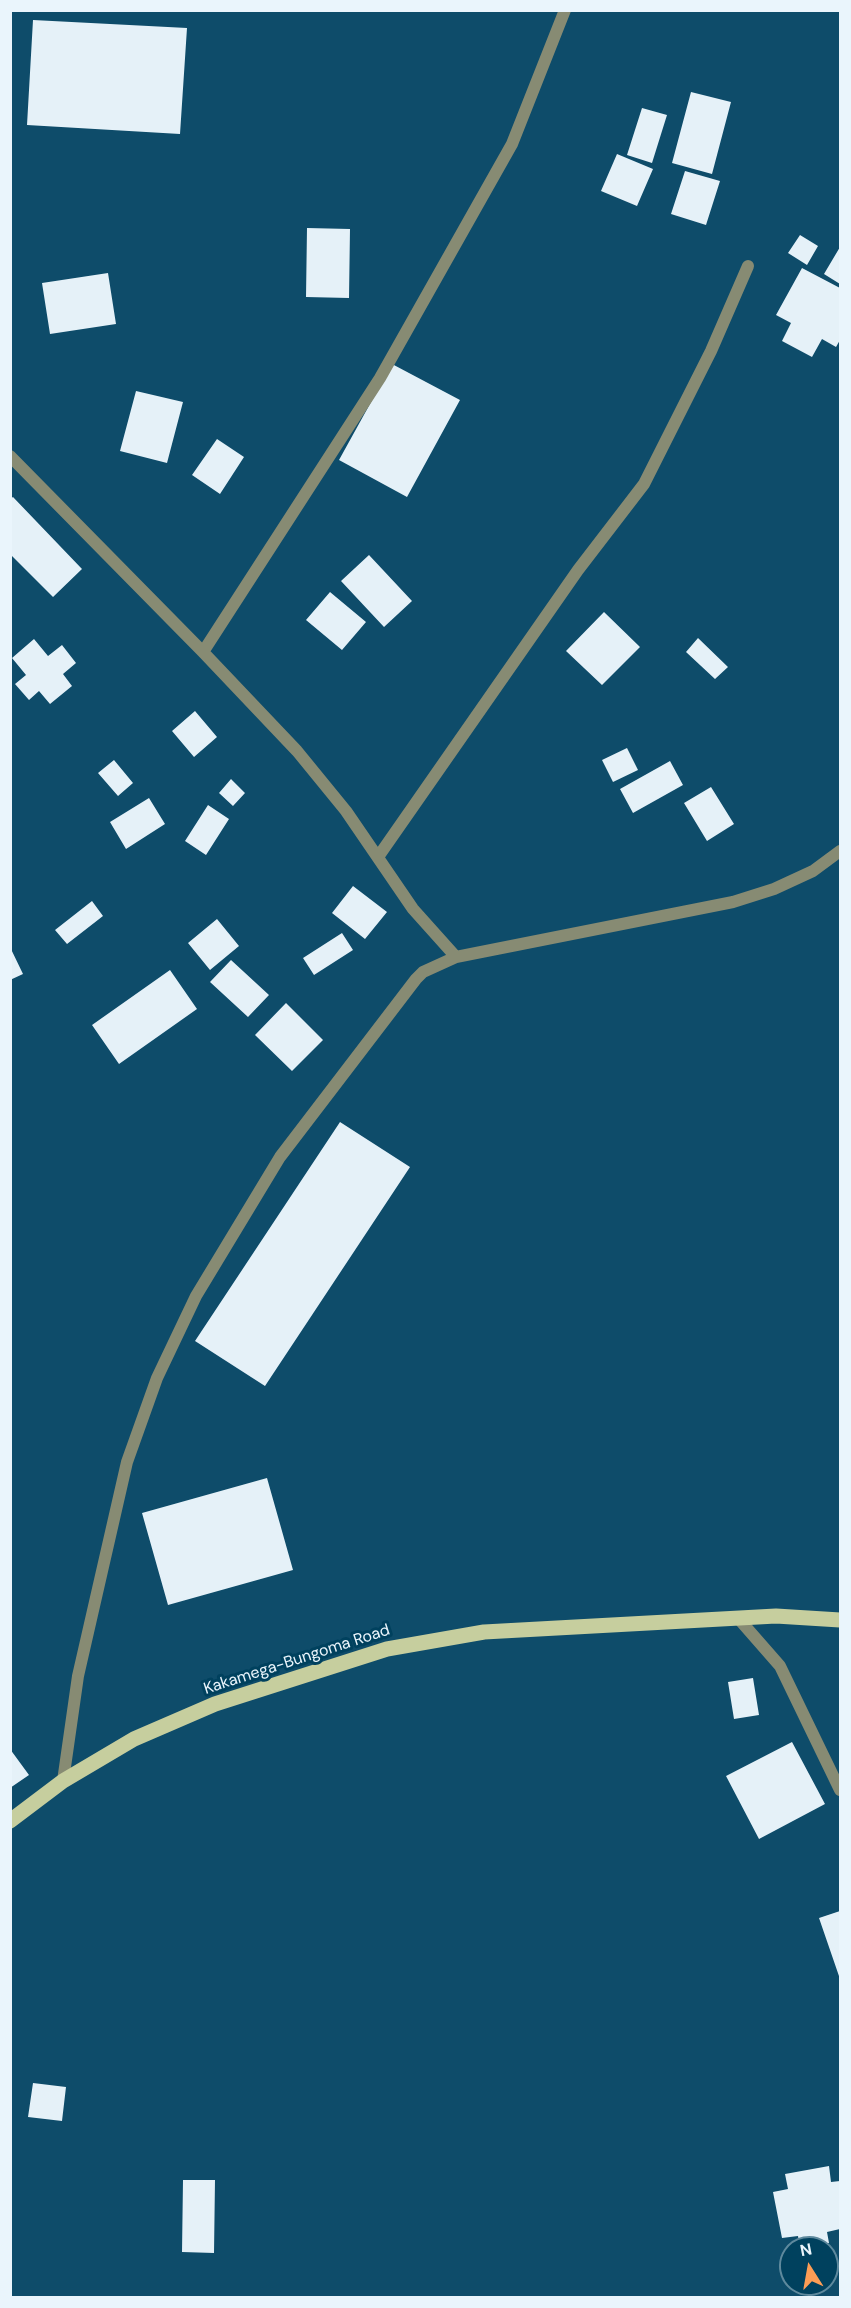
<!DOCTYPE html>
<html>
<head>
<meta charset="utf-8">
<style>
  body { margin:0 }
  #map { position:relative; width:851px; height:2308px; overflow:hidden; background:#0e4c6a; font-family:"DM Sans",sans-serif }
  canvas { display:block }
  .frame { position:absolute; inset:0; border:12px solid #eaf5fc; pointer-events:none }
  .north { position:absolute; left:779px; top:2236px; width:60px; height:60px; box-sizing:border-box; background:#00415e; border:2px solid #5e899d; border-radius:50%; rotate:349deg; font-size:16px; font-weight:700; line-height:24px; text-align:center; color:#eaf5fc }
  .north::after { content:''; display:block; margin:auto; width:21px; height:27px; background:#fd9d55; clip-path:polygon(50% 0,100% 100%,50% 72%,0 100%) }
</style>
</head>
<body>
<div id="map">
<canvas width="851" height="2308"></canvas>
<div class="frame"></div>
<div class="north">N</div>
</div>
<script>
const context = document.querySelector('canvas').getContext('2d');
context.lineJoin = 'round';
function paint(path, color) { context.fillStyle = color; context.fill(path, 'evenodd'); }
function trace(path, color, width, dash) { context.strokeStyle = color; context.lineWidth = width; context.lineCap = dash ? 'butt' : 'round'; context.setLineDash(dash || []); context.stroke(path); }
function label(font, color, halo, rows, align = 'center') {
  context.font = font + ' "DM Sans",sans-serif'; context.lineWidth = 6; context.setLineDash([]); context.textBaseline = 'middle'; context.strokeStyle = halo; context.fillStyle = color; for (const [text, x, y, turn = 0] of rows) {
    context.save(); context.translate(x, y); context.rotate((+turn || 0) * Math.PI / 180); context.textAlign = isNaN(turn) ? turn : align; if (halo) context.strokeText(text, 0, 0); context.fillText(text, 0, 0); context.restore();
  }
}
const building = new Path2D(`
  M33,20L187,28L180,134L27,125Z
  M691,92L731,102L712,174L672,163Z
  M642,108L667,115L652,163L627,155Z
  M617,154L653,169L637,206L601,191Z
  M685,171L720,181L706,225L671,214Z
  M307,228L350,229L349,298L306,297Z
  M800,235L818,246L807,265L788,253Z
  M840,247V284L824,274Z
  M802,268L840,288V340L836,347L822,339L812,357L782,341L791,323L776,315Z
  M108,273L116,324L50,334L42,283Z
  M392,364L460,400L407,497L339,460Z
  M136,391L183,402L167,463L120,451Z
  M217,439L244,457L220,494L192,475Z
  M13,497L82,569L53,597L10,554V499Z
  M369,555L412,601L384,627L341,581Z
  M330,592L366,622L342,650L306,620Z
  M604,612L640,647L602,685L566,651Z
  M698,638L728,667L715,679L686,652Z
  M34,639L48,656L62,645L76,663L63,674L72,686L50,704L39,691L29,700L15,684L26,675L12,658Z
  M195,711L217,737L194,757L172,731Z
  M627,748L638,770L613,782L602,760Z
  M114,760L133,783L118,796L98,773Z
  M670,761L683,785L633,813L620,789Z
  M231,779L245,793L233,806L219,793Z
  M711,787L734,824L707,841L684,803Z
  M149,798L165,824L126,849L110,822Z
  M208,805L229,819L206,855L185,841Z
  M353,886L387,912L365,939L332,913Z
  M92,901L103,916L67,944L55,930Z
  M217,919L239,946L210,970L188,943Z
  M342,933L353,950L314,975L303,958Z
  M10,947L23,974L10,980Z
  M231,960L269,995L248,1017L210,982Z
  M170,970L197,1009L119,1064L92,1025Z
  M286,1003L323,1040L292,1071L255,1035Z
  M340,1122L410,1167L265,1386L195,1341Z
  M267,1478L293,1570L168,1605L142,1513Z
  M753,1678L759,1715L734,1719L728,1682Z
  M792,1742L825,1804L759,1839L726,1776Z
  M10,1749L29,1775L10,1788Z
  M840,1911V1979L819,1918Z
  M33,2083L66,2087L62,2121L28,2117Z
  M829,2166L831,2182L840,2181V2229L827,2232L829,2243L800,2248L798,2236L782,2238L773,2192L788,2189L785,2174Z
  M183,2180H215L214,2253L182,2252Z`);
const minor = new Path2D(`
  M10,456L203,652L297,751L346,811L413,909L456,957
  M203,652L380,378L512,144L565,10
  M378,857L578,570L644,484L711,351L748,266
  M738,1618L780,1666L840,1790
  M63,1781L78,1676L127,1462L157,1378L196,1296L280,1157L416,979L423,972L456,957L733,902L774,889L813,871L840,851`);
const primary = new Path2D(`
  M10,1821L63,1781L134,1739L215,1704L387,1649L484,1632L776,1616L840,1620`);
const streetNames = [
  ["Kakamega-Bungoma Road",297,1660,-18]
];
paint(building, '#e5f1f8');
trace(minor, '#878b73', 12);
trace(primary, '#c6ce9e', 15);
label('16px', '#eaf5fc', '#00415e', streetNames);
</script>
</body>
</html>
